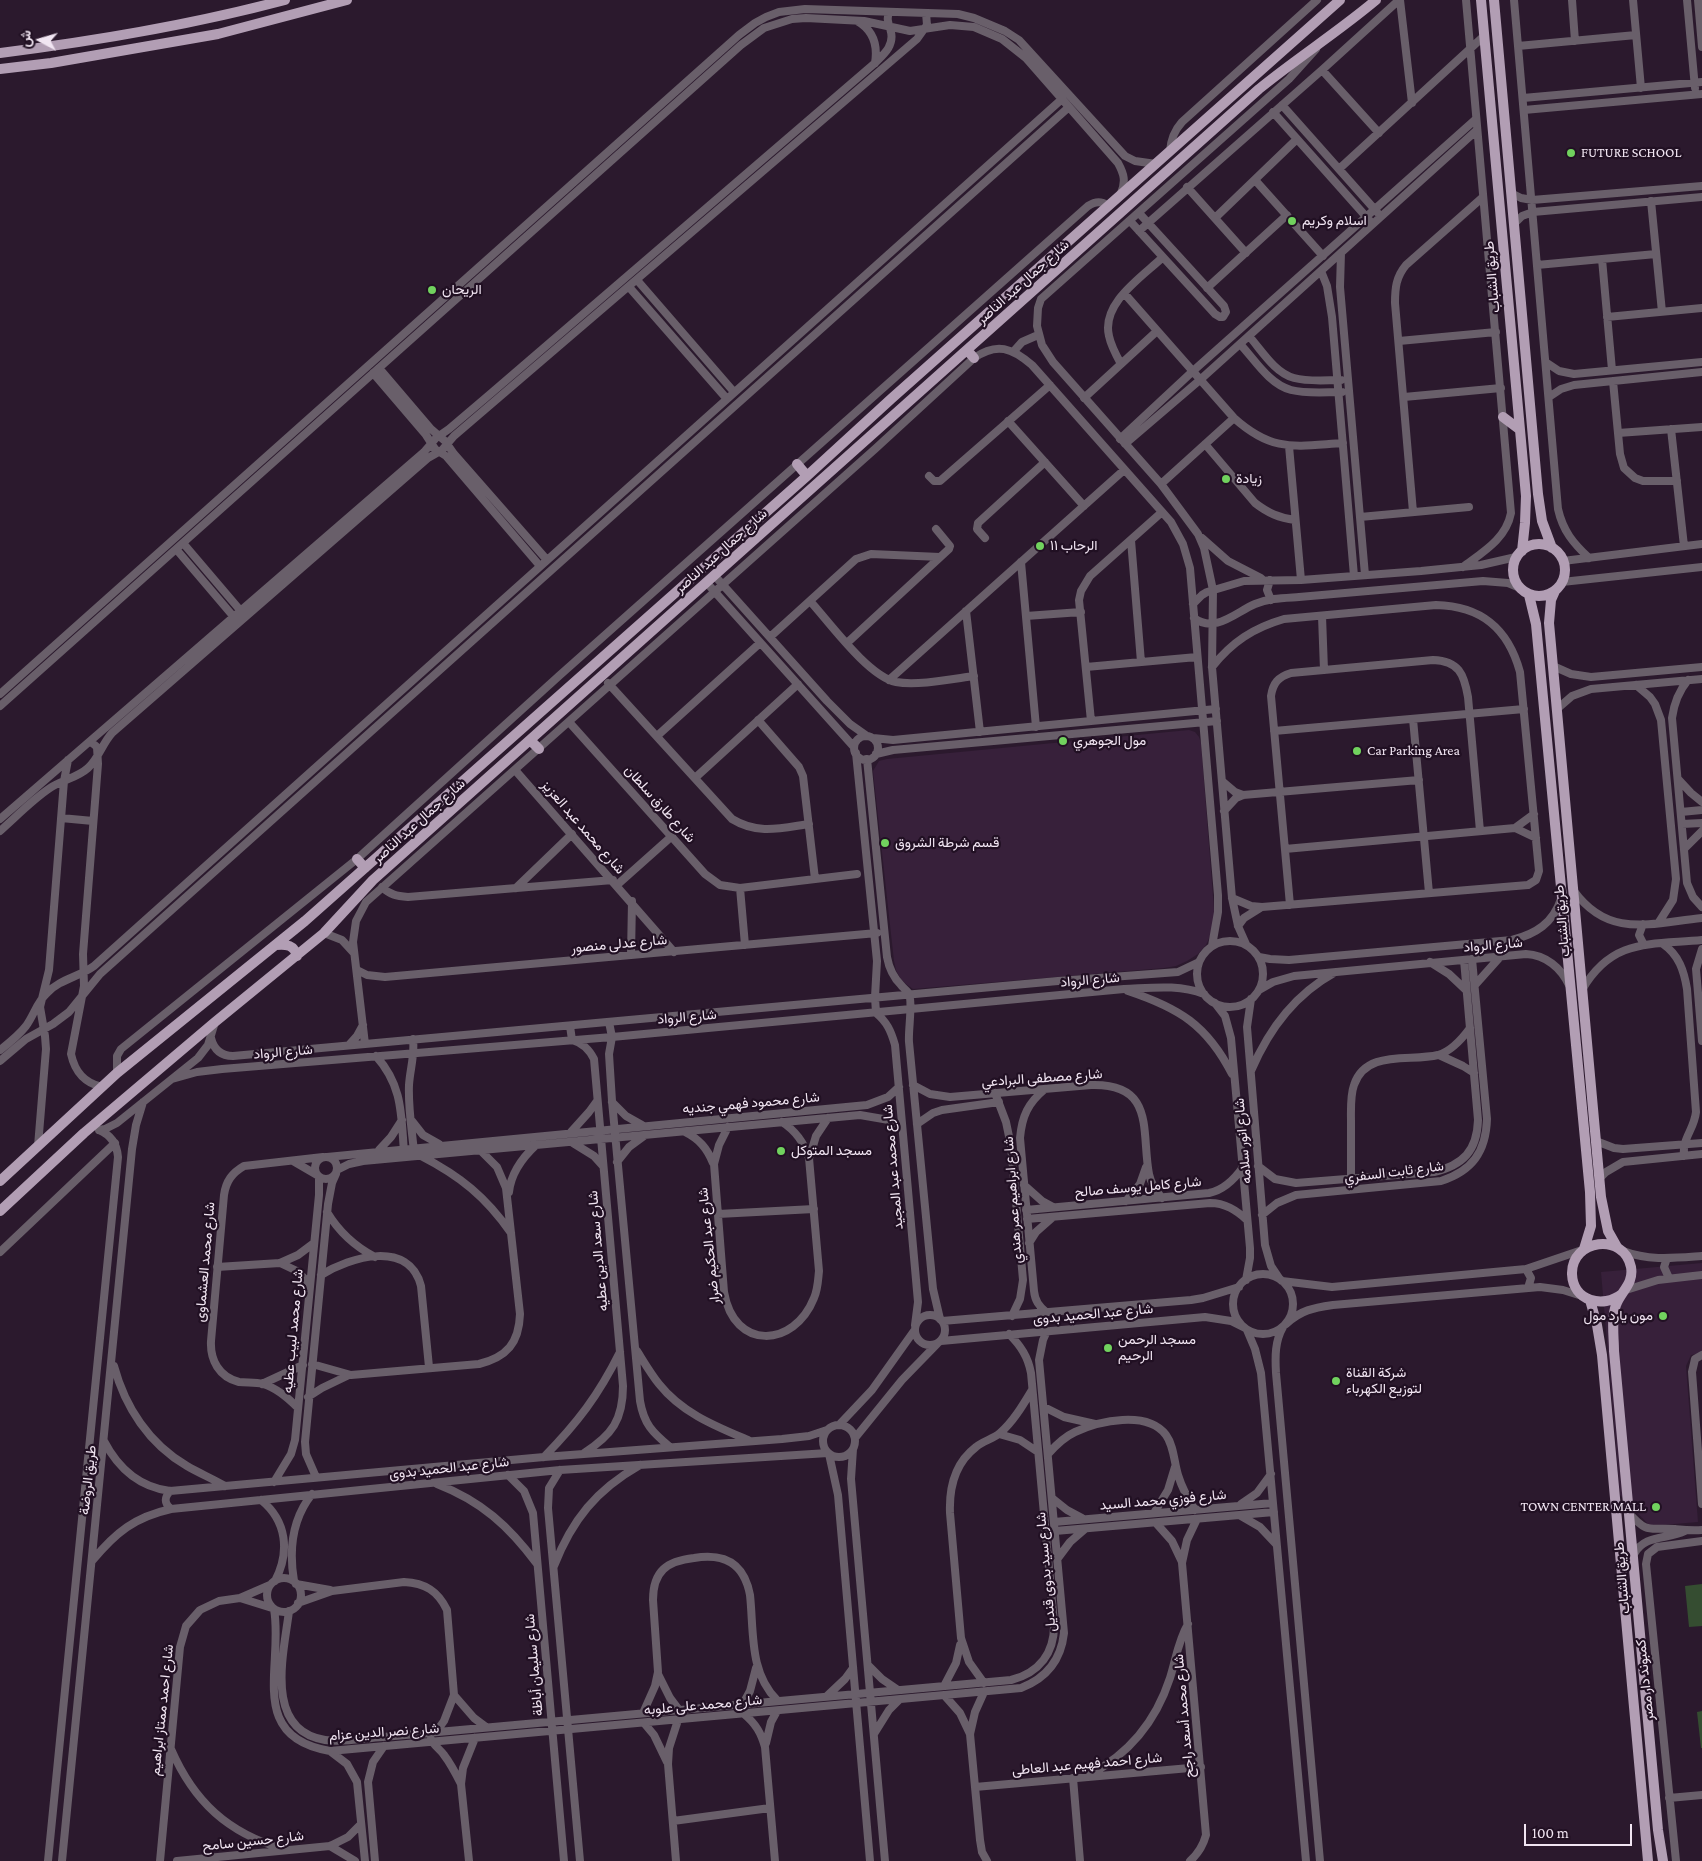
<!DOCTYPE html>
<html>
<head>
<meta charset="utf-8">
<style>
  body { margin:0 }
  #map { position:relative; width:1702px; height:1861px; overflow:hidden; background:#2b192d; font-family:"Crimson Pro",Vazirmatn,serif }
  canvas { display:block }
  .north { position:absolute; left:15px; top:15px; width:50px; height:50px; -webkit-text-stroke:4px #211023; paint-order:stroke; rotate:276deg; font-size:14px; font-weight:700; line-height:20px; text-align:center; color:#f1e5f2 }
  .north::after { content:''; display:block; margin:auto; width:18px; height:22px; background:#f1e5f2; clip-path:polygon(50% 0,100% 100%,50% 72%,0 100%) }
  .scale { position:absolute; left:1524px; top:1824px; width:108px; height:22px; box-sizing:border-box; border:2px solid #f1e5f2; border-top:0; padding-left:6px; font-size:15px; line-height:18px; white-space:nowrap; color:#f1e5f2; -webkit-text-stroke:4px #211023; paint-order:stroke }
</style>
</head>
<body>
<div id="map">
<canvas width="1702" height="1861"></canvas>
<div class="north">ش</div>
<div class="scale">100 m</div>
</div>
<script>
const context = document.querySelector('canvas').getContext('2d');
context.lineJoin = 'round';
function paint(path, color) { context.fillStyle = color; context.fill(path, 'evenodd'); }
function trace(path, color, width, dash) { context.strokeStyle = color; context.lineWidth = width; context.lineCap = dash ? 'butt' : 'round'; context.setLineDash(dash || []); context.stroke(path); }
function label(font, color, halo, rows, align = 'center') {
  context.font = font + ' "Crimson Pro",Vazirmatn,serif'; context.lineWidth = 4.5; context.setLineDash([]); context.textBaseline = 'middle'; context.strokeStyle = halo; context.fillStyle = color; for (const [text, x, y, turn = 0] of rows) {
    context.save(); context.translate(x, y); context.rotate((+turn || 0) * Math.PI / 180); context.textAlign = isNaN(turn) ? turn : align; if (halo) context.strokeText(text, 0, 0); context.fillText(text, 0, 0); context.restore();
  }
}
const built = new Path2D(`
  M1189,730L1195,732L1199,737L1201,743L1214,909V922L1211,934L1206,945L1198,954L1187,961L1176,966L1164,968L913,989L906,984L900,978L896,970L894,961L873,771L879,761L887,759Z
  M1702,1263V1353L1691,1355L1686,1366L1698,1522L1651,1526L1647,1523L1620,1495L1601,1272Z`);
const green = new Path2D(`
  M1702,1584V1626L1689,1627L1685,1586Z
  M1702,1711V1748H1701L1697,1712Z`);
const minor = new Path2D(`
  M1400,0L1412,103
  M1514,0L1558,509C1563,531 1573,543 1589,558
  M1572,0L1575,41
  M1633,0L1641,88
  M1687,0L1695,88
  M1698,0L1702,47
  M857,21C873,30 878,45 875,63
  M1518,46L1636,35
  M1322,70L1379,133
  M1523,98L1702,82
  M1282,105L1377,212
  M1524,110L1702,94
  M1273,112L1370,221
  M1170,151C1171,139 1174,131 1182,122L1317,0
  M1339,169L1484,36
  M1255,180L1323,256
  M1187,187L1246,253
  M1511,193L1521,198L1532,200L1702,186
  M1651,201L1662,312
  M1215,218L1297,139
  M1130,221L1215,314L1220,317H1223L1226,312L1224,306L1139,213
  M1514,224L1522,216L1533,212L1702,197
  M1139,231L1322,70L1399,0
  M1341,253L1340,287L1365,575
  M1602,259L1612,370
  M1537,265L1656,254
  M1321,271L1327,286L1332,317L1354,576
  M637,280L734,392
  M629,287L727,399
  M1207,288L1287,215
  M1124,293L1234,418C1273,453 1295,446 1343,443
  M1607,317L1702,308
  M1249,336C1262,351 1275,373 1294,378C1309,382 1326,380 1341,380
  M1399,341L1496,332
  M1240,344C1255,360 1269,384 1291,390C1307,394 1325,392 1342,392
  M1014,351L1022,342L1038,335
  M1547,363L1559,371L1574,374L1702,362
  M1121,364C1116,355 1111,346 1109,336C1101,303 1142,277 1163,257
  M379,368L431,429L445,441L454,454L547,560
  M373,373L426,435L435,449L446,456L540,566
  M1613,381L1620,454L1624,468L1635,478L1643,481H1677
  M1404,397L1501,388
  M1549,397L1561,389L1574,385L1702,372
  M1084,398L1157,331
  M1008,421L1084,506
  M1671,429L1684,546
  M1618,433L1702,427
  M1120,439L1193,371L1476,119
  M1125,444L1201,379L1477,130
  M1205,444L1255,503C1268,513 1279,518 1295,520
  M1289,446L1301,580
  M929,476L934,481H940L1050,385
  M1161,484L1234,418
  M1413,512L1395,303C1395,288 1396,277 1406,265L1483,197
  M1360,517L1469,507
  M985,538L977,529L978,523L1045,462
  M1202,538L1228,561L1261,578
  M1131,540L1141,662
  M183,543L240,610
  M176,549L233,616
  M1563,561L1702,544
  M1021,562L1036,727
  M1463,567C1483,552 1506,539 1511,513L1466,0
  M714,575L827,701L850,724L867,736
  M1270,580L1267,590L1271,600
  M706,582L854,747
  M1562,582L1702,567
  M810,601C830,623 868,676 896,682C917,686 952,679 974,676
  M1193,604L1202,595L1207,592L1244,581L1301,580L1421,571L1481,565L1516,557
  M966,611L980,732
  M1026,616L1081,612
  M1322,616L1324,670
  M1194,618C1215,634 1236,612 1255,604C1269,598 1284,598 1299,597L1483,581L1508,583L1520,588
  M770,637L856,559L871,554L940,557
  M847,643L949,549L950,546L936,529
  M1553,666L1571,674L1591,677L1702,667
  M1086,667L1197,657
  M1212,667C1232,642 1253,628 1284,619L1436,605C1481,606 1508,628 1520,672L1539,871L1536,880L1528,885L1262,907L1251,906L1232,898
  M889,680L1124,470
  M1688,680C1678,692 1674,703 1672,718L1687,883L1693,897L1702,907
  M608,683L732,819C758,835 781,828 809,824
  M1636,685L1650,697L1655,704L1661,720L1676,879L1673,900L1659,922
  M0,694L739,35L755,23L766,17L779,12L805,9L958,14L974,18L1005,31L1019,40L1125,156L1135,161L1156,164
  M0,706L741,45L764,28L792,19L806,18L864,21L910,31L950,25L974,27L1002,39L1026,58L1118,163C1124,174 1126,181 1121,193
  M1557,709L1572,696L1591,689L1702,679
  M1413,719L1429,893
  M758,720L799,767L803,776L815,879
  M1091,721L1079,600L1081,591L1090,576L1162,512
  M569,722L705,874L720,885L740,888L857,874
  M1274,731L1524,709
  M657,736L760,643
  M854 748a12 12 0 1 1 24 0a12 12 0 1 1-24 0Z
  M873,738L893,740L1216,709
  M90,741L97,747L98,764L83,954L84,986L71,1054C75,1072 84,1083 102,1087
  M856,753L877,961L875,997L876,1013C887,1022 891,1031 895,1045L918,1302L915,1325
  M876,754L893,750L1217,721
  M867,759L887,957C889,968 893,977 901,985C903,988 908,991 909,994C913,1002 908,1031 909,1042L933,1289L940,1319
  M515,770L674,952
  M695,778L798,684
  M1678,779L1691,793L1702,802
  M1222,781L1235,792L1243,795
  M1224,811L1236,798L1243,795L1419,780
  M1681,812L1702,810
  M61,818L93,821
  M0,819L424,452L436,438L449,429L489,395L875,63C884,54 894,46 891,32C889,24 886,20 889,12
  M1682,824L1702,823
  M1515,828L1534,814
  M0,831C16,817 32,800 50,788C62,780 77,778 88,768C99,758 102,744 112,733L428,458L442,450L454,436L917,39L927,25L926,13
  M1285,849L1515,828L1536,838
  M1684,849L1702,831
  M617,885L672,836
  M382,887C390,895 397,896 408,897L613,880
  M516,888L572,834
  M740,888L745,945
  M1574,891C1609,939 1651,923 1702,918
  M1290,905L1271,696C1273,683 1278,677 1291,673L1433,660C1459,661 1464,674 1468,697L1480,831
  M1643,924L1639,935L1644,945
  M1238,926L1244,918L1260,908
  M324,933L342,940L353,952
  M1197 974a33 33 0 1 1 66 0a33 33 0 1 1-66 0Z
  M1246,944L1238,926L1232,898L1212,667L1213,590L1204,548L1198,534L1161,484L1053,362L1042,345L1037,326L1038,308L1041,299L1289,79L1316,49
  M1663,944C1679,955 1684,971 1687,989L1696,1112C1694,1130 1682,1138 1684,1156
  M1702,949L1696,969L1702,1041
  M631,955L632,901
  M1259,957L1270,959L1289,960L1512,940C1536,934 1553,923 1561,899
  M1430,962L1449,974L1466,990
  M357,970L367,975L385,977L877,933
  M1475,985L1500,957
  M1259,990L1273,982L1294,976L1526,954C1546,955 1561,968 1569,985
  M1582,990C1612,938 1650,945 1702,940
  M1128,991C1179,1008 1207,1025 1232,1074
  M1251,999L1247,1027L1265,1245L1271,1266L1279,1278
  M1215,1003L1225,1016L1231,1038L1250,1248V1258L1246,1280
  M609,1022L612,1037L609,1054L612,1101L640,1401C644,1424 652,1432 670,1447
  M570,1026L572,1040C583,1043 589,1049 594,1059L623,1386C623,1420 612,1435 584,1453
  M211,1038C214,1050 221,1056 233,1056L1058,981L1178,972L1199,962
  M413,1039C415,1055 410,1069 409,1085C408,1108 412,1130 414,1152
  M365,1044L353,942L356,921L366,902L875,449L974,358C997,342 1012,348 1032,365L1171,522L1183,544L1190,568L1218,895V912L1212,946
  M349,1045L357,1036L363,1025
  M0,1050C9,1043 19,1035 26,1026C34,1015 37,1002 47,993C60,979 79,977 94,966L1062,99
  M1439,1055L1463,1066L1474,1073
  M376,1056C403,1086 401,1115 404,1152
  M0,1061L26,1039L53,1024L69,1012L100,974L1069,107
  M1251,1071C1268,1031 1294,995 1334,973
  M117,1073V1056L121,1049L357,859L560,675L1088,206C1096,201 1101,201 1109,206
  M172,1079L197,1072L222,1069L612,1037L1124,989C1151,988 1178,984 1204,994
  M913,1085L930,1094L950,1097L1091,1085C1156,1083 1141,1132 1149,1174C1151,1184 1156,1191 1162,1198
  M1045,1089C1028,1103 1022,1116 1020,1138L1034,1291C1035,1301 1039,1306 1046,1312
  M995,1093L1006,1122L1011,1146L1023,1280L1020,1299L1012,1316
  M612,1102L626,1116L642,1125
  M412,1121L423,1135L439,1144
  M917,1124L933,1113L942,1110L999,1102
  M728,1127L719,1145L714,1164L724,1292C734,1351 794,1348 814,1298C818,1289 818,1280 819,1271L809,1158C804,1142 796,1131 782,1122
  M99,1130L105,1129L117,1123L198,1058L208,1045L215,1022
  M571,1132L589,1112L597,1101
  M685,1132C699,1139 707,1148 713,1163
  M1596,1141L1614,1148L1623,1149L1702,1143
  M573,1143L594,1156L603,1166
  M38,1146L46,1049L45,1036L40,1007L49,970L64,781L68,760
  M379,1150L391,1137L402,1120
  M421,1156C460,1176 486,1197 511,1233
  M810,1156L816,1136L828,1118
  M315 1168a11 11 0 1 1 22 0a11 11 0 1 1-22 0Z
  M327,1157L867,1105L888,1097L899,1087
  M293,1161L317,1175
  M617,1162L629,1147L644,1136
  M1258,1166L1275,1179L1296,1183L1434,1172C1463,1165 1477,1151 1478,1120L1464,960
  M337,1170L349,1164L363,1161L860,1115L889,1120L902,1126
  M1599,1179L1606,1172L1623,1162L1702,1154
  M1351,1180C1351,1161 1351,1142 1351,1123C1351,1111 1350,1096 1354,1085C1366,1049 1410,1062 1438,1055C1452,1051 1462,1039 1470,1028
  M1024,1185L1042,1201L1053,1207
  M509,1192C511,1173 522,1158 536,1145
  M1126,1201L1140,1184L1146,1167
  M1026,1210L1209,1193C1224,1190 1234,1180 1243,1167
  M327,1212C339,1232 354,1246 375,1257
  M718,1214L814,1209
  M1262,1215L1277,1203L1296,1195L1441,1181C1472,1171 1486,1152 1487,1119L1472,959
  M1027,1219L1210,1203C1225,1203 1236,1210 1247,1220
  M1029,1243L1036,1232L1053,1217
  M1623,1251C1649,1261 1674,1258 1702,1256
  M0,1252L115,1143
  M1667,1258L1664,1267L1669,1278
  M280,1263L297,1271L310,1284
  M217,1267L280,1263L298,1255L314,1243
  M1526,1269L1531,1278L1528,1288
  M1233 1304a30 30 0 1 1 60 0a30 30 0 1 1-60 0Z
  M321,1275C350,1257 409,1239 421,1286L429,1367
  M1282,1281L1332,1287L1526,1269L1582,1250
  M1626,1290L1658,1280L1702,1275
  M915 1330a15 15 0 1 1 30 0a15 15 0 1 1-30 0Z
  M942,1321L1191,1300L1203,1298L1239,1287
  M1286,1324C1301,1310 1313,1308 1333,1305L1540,1287L1563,1290L1582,1296
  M1283,1327C1275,1341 1275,1356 1276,1373L1320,1861
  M1247,1330L1255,1349L1261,1373L1306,1861
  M941,1341L1205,1317L1231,1321L1245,1328
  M637,1351C644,1362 651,1374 659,1384C682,1413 715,1426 748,1440
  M1702,1355L1695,1359L1692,1372L1702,1504
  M312,1364L351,1375L479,1364C507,1357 519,1343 520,1314L506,1188L497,1167L480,1150
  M114,1366C125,1407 149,1444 187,1466C199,1473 213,1479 225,1486
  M262,1384L303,1365
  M308,1397L322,1388L349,1375
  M1044,1407L1064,1417L1095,1424
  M298,1408C288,1398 277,1388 263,1384C255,1382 247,1383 239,1382C219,1377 210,1360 211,1341L224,1195C226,1181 232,1173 244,1166L323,1157
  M823 1441a16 16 0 1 1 32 0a16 16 0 1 1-32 0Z
  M839,1425L872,1390L914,1331
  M999,1434L1020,1440L1038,1452
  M855,1438L902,1380L937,1344
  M104,1441C118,1468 139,1487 170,1491L544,1457L782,1439L809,1436L827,1430
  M853,1449L851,1479L885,1861
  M829,1454L838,1495L870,1861
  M1048,1454C1056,1445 1064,1437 1075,1432C1099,1421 1147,1410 1166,1435C1174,1446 1174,1462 1178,1475C1182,1488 1188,1499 1195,1510
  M544,1457C578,1422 598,1396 620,1352
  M560,1470L549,1488L548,1508L580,1861
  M508,1475L524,1491L533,1513L564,1861
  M316,1477L306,1454L305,1442L328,1204L332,1183L336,1174
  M274,1482L291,1454L295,1440L319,1195V1177
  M437,1484C481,1501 509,1526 537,1564
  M170,1491C164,1498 164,1503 171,1509
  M1052,1498L1067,1510L1082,1518
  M261,1500C287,1521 290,1552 275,1581
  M1241,1504L1257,1493L1271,1474
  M1154,1513L1168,1490L1175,1467
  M1629,1513C1648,1535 1650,1527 1675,1529C1684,1530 1692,1531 1702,1530
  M1241,1516L1260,1527L1276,1544
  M1054,1522L1273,1503
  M1156,1523L1172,1541L1182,1562
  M1055,1531L1274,1512
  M1634,1554C1645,1534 1667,1540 1685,1531
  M1058,1558L1070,1542L1085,1529
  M92,1561C116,1532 135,1517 171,1509L560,1470L828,1453
  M554,1566C572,1520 596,1490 640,1465
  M267 1595a17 17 0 1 1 34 0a17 17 0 1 1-34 0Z
  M294,1581C289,1551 292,1519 312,1494
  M296,1584L330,1590
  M240,1598L272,1608
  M298,1603L332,1591L404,1582C425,1583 438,1591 447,1610L454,1695L444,1721L436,1732
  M274,1609C284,1665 246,1737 330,1751L1021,1688C1047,1678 1061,1660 1064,1633L1039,1360L1043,1340L1047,1331
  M289,1611C284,1653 263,1730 325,1740C343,1743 364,1738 383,1737L1011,1680C1039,1673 1055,1653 1054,1623L1031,1373C1028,1357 1021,1346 1009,1334
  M868,1665L882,1679L898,1690
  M658,1674L670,1698L679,1710
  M984,1683L969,1662L961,1638L950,1513C949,1488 955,1463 976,1447C983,1441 993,1439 1000,1433C1013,1422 1023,1405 1032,1390
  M944,1686L956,1663L960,1645
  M984,1692L975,1712L970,1734L980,1840L982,1852L987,1861
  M454,1695L474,1718L486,1727
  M827,1696L845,1679L853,1668
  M945,1696L960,1713L970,1734
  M743,1704L750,1691L756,1668
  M643,1713L655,1686L658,1672L653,1600C653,1571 667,1561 694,1558C724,1553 744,1563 750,1595C754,1632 749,1672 777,1700
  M744,1714C756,1724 761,1733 765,1747L775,1861
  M644,1723L654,1735L667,1762
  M874,1734L889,1710L899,1700
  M431,1739C433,1745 440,1749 444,1755C451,1764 456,1774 461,1784
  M766,1743L771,1722L777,1711
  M171,1749C194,1802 228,1833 283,1849
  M330,1751L347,1764L357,1782L365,1861
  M1089,1775C1129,1754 1156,1721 1170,1678C1176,1659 1178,1641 1188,1624
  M1073,1778L1080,1861
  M975,1787L1201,1767
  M1669,1798L1702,1795
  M673,1821L770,1808
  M330,1846L355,1861
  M48,1861L118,1157C117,1144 111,1135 99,1130
  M62,1861L132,1149L136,1125L143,1102
  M160,1861L180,1647L186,1626L200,1610L219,1601L240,1598L270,1585
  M177,1861L330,1846L348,1837L361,1824
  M375,1861L368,1782L373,1762L384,1746
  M469,1861L461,1784L463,1768L475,1738
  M676,1861L668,1764L669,1748L678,1720
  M1190,1861C1199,1853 1203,1846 1206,1835L1182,1563L1187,1540L1197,1519
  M1676,1861L1646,1564L1648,1554L1657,1547L1702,1541`);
const major = new Path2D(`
  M1481,0L1526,496L1525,523L1522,551
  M1494,0L1538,494L1542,521L1552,548
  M0,53C96,41 191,25 285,0
  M0,69L51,63L218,34L347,0
  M967,350L974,358
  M1503,417L1519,429
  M797,464L807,476
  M1513 570a26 26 0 1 1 52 0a26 26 0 1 1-52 0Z
  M1555,591L1551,600L1549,623L1601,1197L1608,1231L1617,1247
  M1529,595L1536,624L1590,1192L1591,1226L1584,1249
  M530,740L539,749
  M357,859L365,868
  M276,945C287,944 294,945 297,956
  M0,1181L117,1073L305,921L807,476L891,399L1340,0
  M0,1211L84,1133L215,1022L324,933L373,880L1259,89C1297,58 1338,32 1376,0
  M1622,1294C1603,1309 1573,1301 1572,1274C1571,1239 1624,1232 1631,1267C1634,1284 1621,1291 1616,1305C1611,1319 1614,1337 1614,1351L1658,1830L1663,1861
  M1590,1300L1597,1325L1602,1355L1648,1861`);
const markers = [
  [1571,153,5,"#71d25e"],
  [1292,221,5,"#71d25e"],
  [432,290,5,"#71d25e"],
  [1226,479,5,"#71d25e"],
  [1040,546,5,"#71d25e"],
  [1063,741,5,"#71d25e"],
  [1357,751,5,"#71d25e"],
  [885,843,5,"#71d25e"],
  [781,1151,5,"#71d25e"],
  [1663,1316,5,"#71d25e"],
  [1108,1348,5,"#71d25e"],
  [1336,1381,5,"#71d25e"],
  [1656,1507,5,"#71d25e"]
];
const poiNames = [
  ["FUTURE SCHOOL",1581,153],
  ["اسلام وكريم",1302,221],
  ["الريحان",442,290],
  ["زيادة",1236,479],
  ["الرحاب ١١",1050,546],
  ["مول الجوهري",1073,741],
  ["Car Parking Area",1367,751],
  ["قسم شرطة الشروق",895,843],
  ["مسجد المتوكل",791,1151],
  ["مون يارد مول",1653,1316,"right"],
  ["مسجد الرحمن",1118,1340],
  ["الرحيم",1118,1356],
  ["شركة القناة",1346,1373],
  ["لتوزيع الكهرباء",1346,1389],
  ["TOWN CENTER MALL",1646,1507,"right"]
];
const streetNames = [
  ["طريق الشباب",1492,277,-95],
  ["شارع جمال عبد الناصر",1023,282,-42],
  ["شارع جمال عبد الناصر",721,551,-42],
  ["شارع طارق سلطان",660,804,48],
  ["شارع جمال عبد الناصر",419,821,-42],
  ["شارع محمد عبد العزيز",583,827,49],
  ["طريق الشباب",1562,921,-95],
  ["شارع عدلى منصور",619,944,-5],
  ["شارع الرواد",1493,945,-5],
  ["شارع الرواد",1090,980,-5],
  ["شارع الرواد",687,1017,-5],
  ["شارع الرواد",283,1052,-5],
  ["شارع مصطفى البرادعي",1042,1078,-4],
  ["شارع محمود فهمي جنديه",751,1103,-5],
  ["شارع انور سلامه",1243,1141,-95],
  ["شارع محمد عبد المجيد",893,1167,-95],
  ["شارع ثابت السفري",1394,1172,-7],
  ["شارع كامل يوسف صالح",1138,1187,-5],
  ["شارع ابراهيم عمر هندي",1013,1200,-94],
  ["شارع عبد الحكيم ضرار",709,1246,-96],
  ["شارع سعد الدين عطيه",598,1251,-95],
  ["شارع محمد العشماوى",205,1262,-85],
  ["شارع عبد الحميد بدوى",1093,1314,-5],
  ["شارع محمد لبيب عطيه",293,1331,-85],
  ["شارع عبد الحميد بدوى",449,1468,-6],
  ["طريق الروضة",88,1480,-84],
  ["شارع فوزي محمد السيد",1163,1500,-5],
  ["شارع سيد بدوى قنديل",1046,1572,-95],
  ["طريق الشباب",1622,1578,-95],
  ["شارع سليمان أباظة",534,1665,-95],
  ["كمبوند دار مصر",1645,1680,-96],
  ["شارع محمد على علوبه",703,1705,-5],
  ["شارع احمد ممتاز ابراهيم",162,1710,-84],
  ["شارع محمد أسعد راجح",1184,1716,-95],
  ["شارع نصر الدين عزام",384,1732,-4],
  ["شارع احمد فهيم عبد العاطى",1087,1764,-5],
  ["شارع حسين سامح",253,1841,-6]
];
paint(built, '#37203a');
paint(green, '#354d31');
trace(minor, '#695f6a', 8);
trace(major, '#b29eb4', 10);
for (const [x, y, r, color] of markers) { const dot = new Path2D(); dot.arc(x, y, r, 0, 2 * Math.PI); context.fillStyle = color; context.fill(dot); trace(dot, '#211023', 2); }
label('14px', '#f1e5f2', '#211023', poiNames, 'left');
label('14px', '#f1e5f2', '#211023', streetNames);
</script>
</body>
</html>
